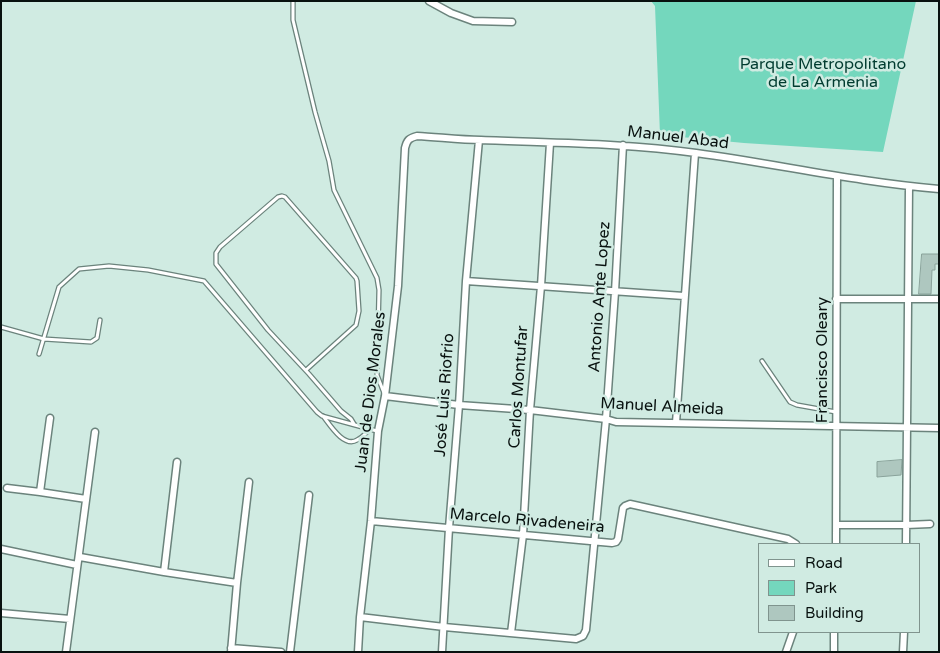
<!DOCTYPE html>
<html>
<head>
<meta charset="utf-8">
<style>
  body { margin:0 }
  #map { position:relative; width:940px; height:653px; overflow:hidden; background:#d0ebe2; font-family:"Varela Round",sans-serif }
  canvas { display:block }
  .frame { position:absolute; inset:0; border:2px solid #08110f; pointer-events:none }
  .legend { position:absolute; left:758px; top:543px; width:162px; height:90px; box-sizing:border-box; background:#d0ebe2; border:1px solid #80948e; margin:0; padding:6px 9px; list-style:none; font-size:15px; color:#08110f }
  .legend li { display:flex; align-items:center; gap:10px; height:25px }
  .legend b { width:25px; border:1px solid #80948e }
</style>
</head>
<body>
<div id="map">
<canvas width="940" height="653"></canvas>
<div class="frame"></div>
<ul class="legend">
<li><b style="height:6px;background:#fff"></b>Road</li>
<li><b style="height:14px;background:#74d7bd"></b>Park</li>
<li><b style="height:14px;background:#aec7bf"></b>Building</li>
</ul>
</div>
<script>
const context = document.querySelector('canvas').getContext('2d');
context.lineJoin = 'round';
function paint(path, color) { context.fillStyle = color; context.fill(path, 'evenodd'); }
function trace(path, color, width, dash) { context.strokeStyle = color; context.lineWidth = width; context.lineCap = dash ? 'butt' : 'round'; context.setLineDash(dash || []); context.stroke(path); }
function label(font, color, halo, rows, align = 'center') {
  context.font = font + ' "Varela Round",sans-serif'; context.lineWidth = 5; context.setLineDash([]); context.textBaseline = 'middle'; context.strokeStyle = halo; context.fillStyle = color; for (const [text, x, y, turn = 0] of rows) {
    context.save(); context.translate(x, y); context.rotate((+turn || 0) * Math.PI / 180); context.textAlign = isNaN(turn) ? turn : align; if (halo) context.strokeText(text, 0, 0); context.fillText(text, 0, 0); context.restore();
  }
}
const green = new Path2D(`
  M651,1H916L883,152L744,143L660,135L655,6Z`);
const building = new Path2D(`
  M922,254H939V264H935V270H932L931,294H919Z
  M902,460L901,475L877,477V462Z`);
const lane = new Path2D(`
  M293,1V20L315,112L329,161L334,190L377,278L379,290L377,375L384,393
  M1,327L44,339L91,342L97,338L100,320
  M39,354L59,287L79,269L109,266L148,270L204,281L317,412L322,416L377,431
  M762,361L790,402L797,405L836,412
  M306,370L356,325L359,311L357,281L356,278L285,197L282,196L278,197L220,247L216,253V264L268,330L309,374L341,411L351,419L354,424
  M323,416C330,425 344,448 357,440C362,438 366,433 370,429`);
const street = new Path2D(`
  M429,1L451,13L473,21L512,22
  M466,281L684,296
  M836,299H939
  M385,396L459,405L530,410L606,419L616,422L939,428
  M676,423L695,153
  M7,488L40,492L86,499
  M40,492L50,418
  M371,521L612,543L616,542L618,539L623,508L625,506L630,504L788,539L796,544
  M837,525H906L930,524
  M836,544L837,176
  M906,544L909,187
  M1,549L77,565
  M80,557L164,572L237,583
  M164,572L177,462
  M1,613L70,619
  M360,617L444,627L576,639L583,636L586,630L606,419L615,292L623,145
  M511,633L523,535L530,410L541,286L550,143
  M231,648L281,652
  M66,652L95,432
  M231,652L237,583L249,482
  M290,652L309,495
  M358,652L360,617L371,521L378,431L385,396L398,286L405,148C407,140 409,138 417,136C438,137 460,140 481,140C553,143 625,143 696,153C777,164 857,182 939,189
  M442,652L449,528L459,405L466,281L479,140
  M786,652L793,632
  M834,652V632
  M903,652L904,632`);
const parkNames = [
  ["Parque Metropolitano",823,65],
  ["de La Armenia",823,83]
];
const streetNames = [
  ["Manuel Abad",678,138,7],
  ["Antonio Ante Lopez",600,297,-86],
  ["Francisco Oleary",823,360,-90],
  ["Carlos Montufar",519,387,-86],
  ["Juan de Dios Morales",371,392,-83],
  ["José Luis Riofrio",445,395,-86],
  ["Manuel Almeida",662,407,3],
  ["Marcelo Rivadeneira",527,521,5]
];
paint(green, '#74d7bd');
paint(building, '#aec7bf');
trace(building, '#89a29a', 1);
trace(lane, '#6b837c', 5.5);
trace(street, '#6b837c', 9);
trace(lane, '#fff', 3);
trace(street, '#fff', 6);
label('16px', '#003b2f', '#d0ebe2', parkNames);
label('16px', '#08110f', '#d0ebe2', streetNames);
</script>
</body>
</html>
